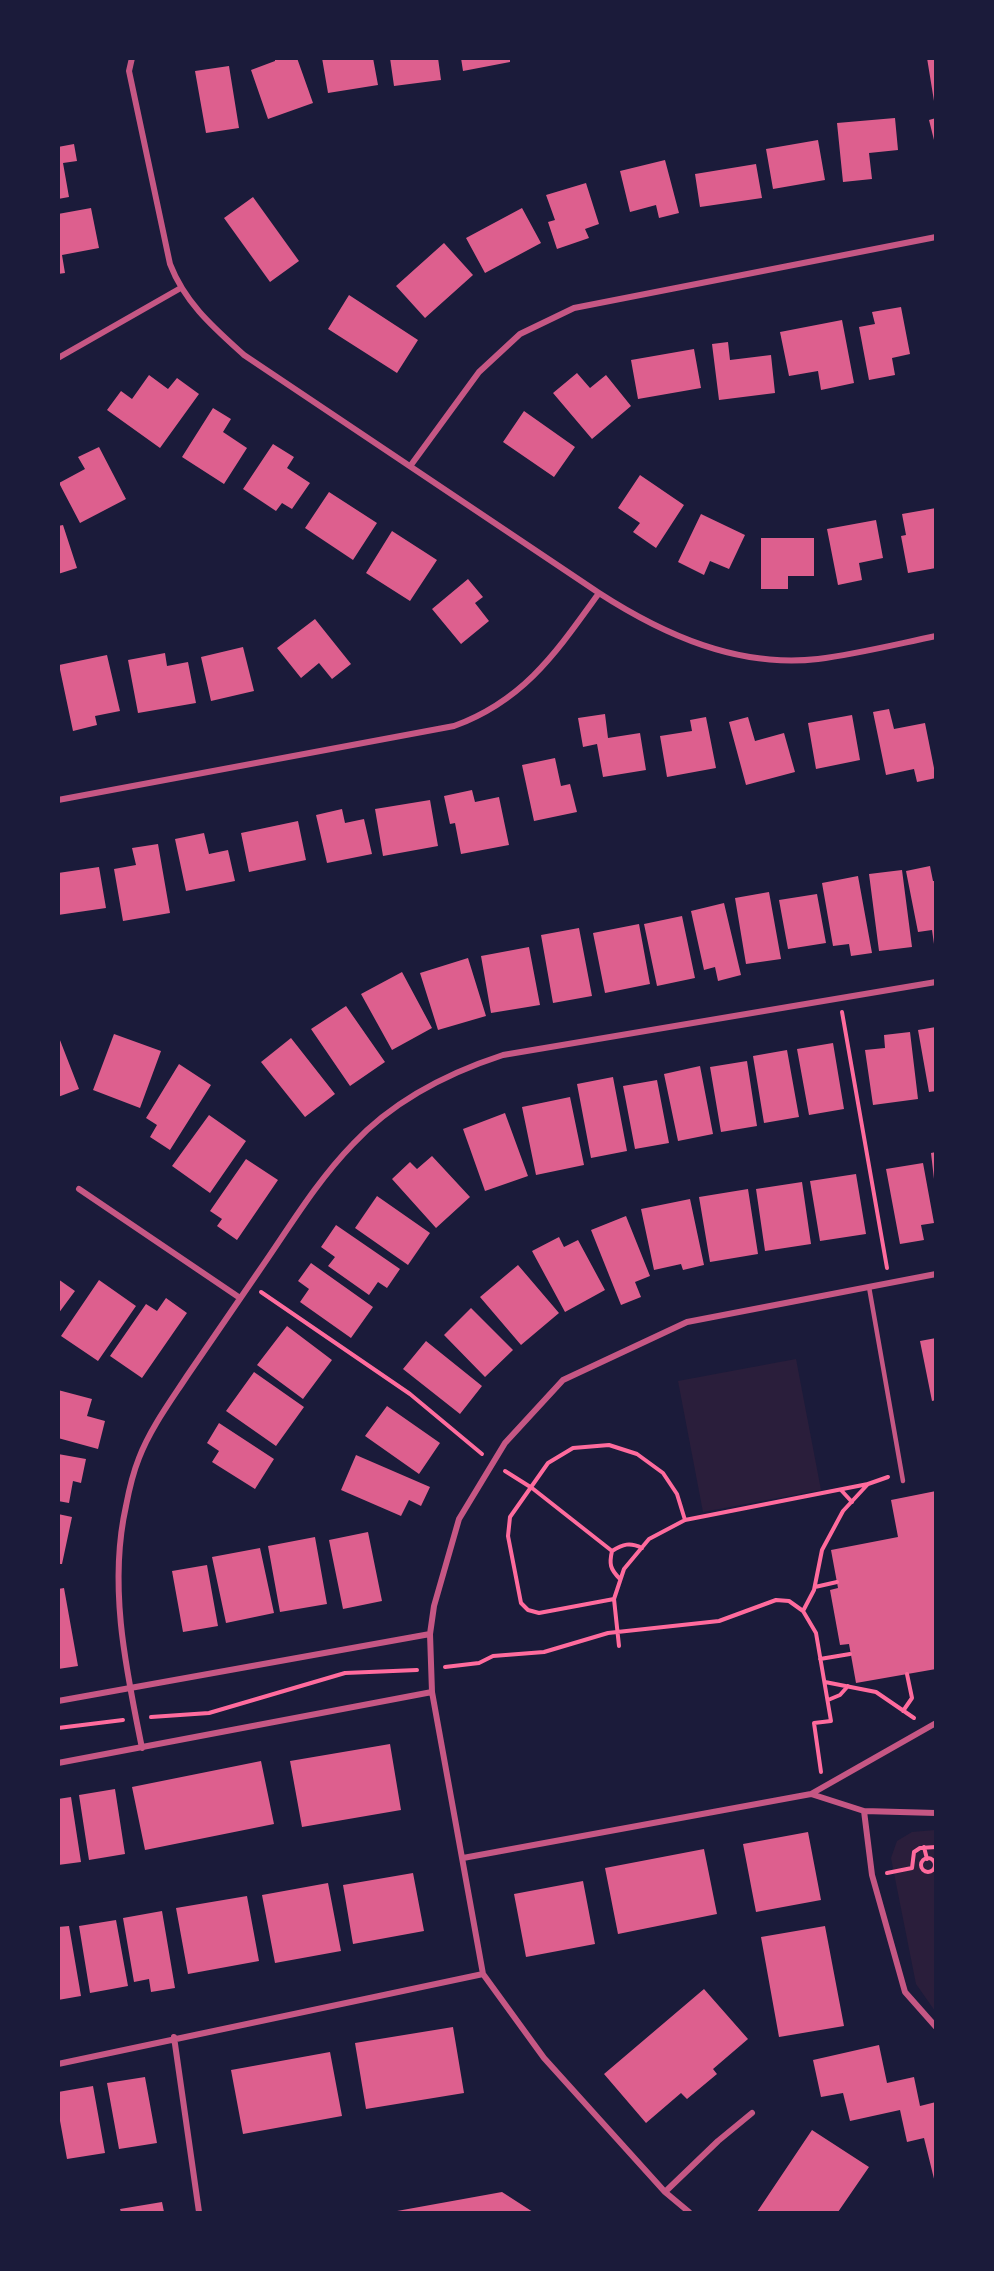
<!DOCTYPE html>
<html>
<head>
<meta charset="utf-8">
<style>
  body { margin:0 }
  #map { position:relative; width:994px; height:2271px; overflow:hidden; background:#1b1b3a; font-family:Figtree,sans-serif }
  canvas { display:block }
  .frame { position:absolute; inset:0; border:60px solid #1b1b3a; pointer-events:none }
</style>
</head>
<body>
<div id="map">
<canvas width="994" height="2271"></canvas>
<div class="frame"></div>
</div>
<script>
const context = document.querySelector('canvas').getContext('2d');
context.lineJoin = 'round';
function paint(path, color) { context.fillStyle = color; context.fill(path, 'evenodd'); }
function trace(path, color, width, dash) { context.strokeStyle = color; context.lineWidth = width; context.lineCap = dash ? 'butt' : 'round'; context.setLineDash(dash || []); context.stroke(path); }
const green = new Path2D(`
  M796,1359L821,1490L703,1512L678,1381Z
  M935,1830V2011L916,1984L891,1858L897,1841L912,1832Z`);
const building = new Path2D(`
  M275,58H297L313,103L268,119L251,70L275,61Z
  M322,58H373L378,85L328,93Z
  M390,58H438L441,80L394,86Z
  M461,58H510V62L463,71Z
  M927,58H936V101H934Z
  M229,66L239,128L206,133L195,71Z
  M895,118L898,150L869,153L872,179L843,182L837,123Z
  M936,118V144H935L929,120Z
  M818,140L825,180L773,189L766,149Z
  M74,144L77,161L63,163L69,197L58,199V147Z
  M665,160L679,213L659,218L656,205L630,212L620,171Z
  M756,164L762,198L700,207L695,174Z
  M586,183L599,224L585,229L589,238L557,249L548,222L555,220L546,195Z
  M253,197L299,261L270,282L224,218Z
  M91,208L99,248L62,255L65,273L58,274V214Z
  M522,208L541,243L485,273L466,238Z
  M444,243L473,275L425,318L396,286Z
  M349,295L418,340L397,373L328,329Z
  M901,307L910,354L892,358L895,375L869,380L859,327L875,324L872,312Z
  M842,320L854,383L821,390L818,371L789,376L780,332Z
  M728,342L730,360L771,355L775,393L719,400L712,344Z
  M694,349L701,388L638,399L631,360Z
  M577,373L590,388L606,375L631,406L592,439L553,393Z
  M149,375L168,389L177,378L199,394L160,448L107,410L121,391L132,399Z
  M213,408L231,419L223,432L247,448L224,484L182,457Z
  M524,411L575,447L554,477L503,442Z
  M273,444L294,457L287,468L310,483L292,509L282,503L276,511L243,489Z
  M99,447L126,499L80,523L59,483L85,469L78,457Z
  M640,475L684,505L656,548L633,532L640,523L618,508Z
  M329,492L377,523L353,560L305,528Z
  M936,508V568L908,573L901,536L906,535L902,514Z
  M701,514L745,535L729,569L710,561L704,575L678,562Z
  M876,520L883,558L859,563L862,580L838,585L827,529Z
  M63,525L77,568L58,574V526Z
  M392,531L437,560L410,601L366,573Z
  M761,538H814V576H788V589H761Z
  M468,579L483,597L475,603L489,621L461,644L432,609Z
  M315,619L351,664L332,679L319,663L301,678L277,648Z
  M243,647L254,691L211,701L201,657Z
  M165,653L167,666L188,662L196,703L138,713L128,660Z
  M107,655L120,711L95,716L97,725L73,731L59,665Z
  M889,709L894,729L925,723L936,778L917,782L914,769L886,775L873,712Z
  M605,714L608,738L640,733L646,770L603,777L597,744L583,747L578,718Z
  M852,715L860,760L816,769L808,723Z
  M706,717L716,768L667,777L660,736L692,731L690,720Z
  M748,717L755,741L784,733L795,772L746,785L729,722Z
  M555,758L561,786L570,784L577,812L534,821L522,765Z
  M472,790L475,802L499,797L509,845L461,854L455,823L450,824L444,796Z
  M430,800L438,846L383,856L375,809Z
  M342,809L345,823L364,819L372,854L327,863L316,815Z
  M298,821L306,860L249,872L241,833Z
  M204,833L209,854L228,850L235,881L186,891L175,839Z
  M158,844L170,913L123,921L114,869L136,865L132,848Z
  M930,866L933,881H936L934,944L932,930L918,932L906,871Z
  M99,867L106,908L58,915V873Z
  M902,870L912,947L879,951L869,874Z
  M858,876L872,953L851,956L849,944L833,946L822,883Z
  M769,892L781,959L746,964L735,898Z
  M817,894L826,943L788,949L779,900Z
  M724,903L741,975L718,981L715,967L704,970L691,911Z
  M682,916L695,978L657,986L644,924Z
  M639,924L650,984L605,993L593,933Z
  M579,928L592,996L553,1003L541,935Z
  M529,947L540,1005L491,1013L481,956Z
  M468,958L486,1016L438,1030L420,973Z
  M402,972L432,1028L392,1050L361,994Z
  M346,1006L385,1062L350,1086L311,1029Z
  M936,1027V1091L929,1092L918,1030Z
  M910,1032L918,1099L873,1105L865,1050L885,1048L884,1035Z
  M114,1034L161,1051L140,1108L93,1090Z
  M58,1035L79,1089L58,1097Z
  M291,1038L335,1094L305,1117L261,1062Z
  M833,1043L844,1109L809,1115L797,1049Z
  M787,1050L799,1117L764,1123L753,1056Z
  M747,1061L757,1126L721,1132L710,1067Z
  M179,1064L211,1085L170,1150L150,1137L157,1125L146,1118Z
  M700,1066L713,1134L678,1141L664,1074Z
  M613,1077L627,1151L591,1158L577,1084Z
  M657,1080L669,1143L635,1149L623,1086Z
  M570,1097L584,1165L536,1175L522,1107Z
  M505,1113L528,1176L485,1191L463,1129Z
  M209,1115L246,1141L210,1193L172,1166Z
  M936,1152V1179H934L931,1153Z
  M432,1156L470,1197L436,1228L392,1179L410,1162L417,1169Z
  M246,1159L278,1180L237,1240L217,1226L222,1219L210,1211Z
  M923,1163L934,1223L921,1225L924,1240L900,1244L886,1169Z
  M856,1174L866,1234L820,1241L810,1181Z
  M802,1182L811,1244L765,1251L756,1189Z
  M748,1189L758,1254L710,1262L699,1197Z
  M377,1196L430,1233L408,1265L355,1228Z
  M690,1199L704,1265L683,1270L681,1264L654,1270L641,1209Z
  M626,1216L650,1276L635,1282L641,1297L621,1305L591,1230Z
  M336,1225L400,1269L387,1288L378,1282L369,1295L328,1266L335,1257L321,1247Z
  M559,1237L564,1247L578,1240L605,1290L565,1312L532,1251Z
  M311,1263L373,1307L351,1338L300,1302L309,1289L298,1281Z
  M518,1265L559,1313L521,1345L480,1297Z
  M58,1279L75,1291L58,1314Z
  M99,1280L136,1306L98,1361L61,1336Z
  M166,1298L187,1313L142,1378L110,1356L146,1304L157,1311Z
  M471,1308L513,1350L485,1377L444,1335Z
  M287,1326L332,1360L303,1399L257,1365Z
  M936,1338V1400L932,1401L920,1341Z
  M426,1341L482,1386L460,1414L403,1369Z
  M254,1372L304,1407L276,1446L226,1411Z
  M58,1390L92,1399L87,1416L105,1421L98,1449L58,1438Z
  M387,1406L440,1443L419,1474L365,1436Z
  M219,1423L274,1459L255,1489L212,1462L219,1451L207,1443Z
  M58,1454L86,1459L81,1483L73,1481L69,1503L58,1501Z
  M356,1455L430,1487L421,1506L409,1500L401,1516L341,1490Z
  M936,1491V1669L856,1683L849,1644L840,1645L830,1590L838,1588L831,1550L898,1537L891,1500Z
  M58,1514L72,1517L62,1564H58Z
  M368,1532L382,1601L343,1609L329,1540Z
  M315,1537L327,1604L280,1612L268,1546Z
  M260,1548L274,1613L226,1623L212,1557Z
  M207,1565L218,1626L183,1632L172,1571Z
  M64,1588L78,1666L58,1669V1589Z
  M390,1744L401,1810L302,1827L290,1761Z
  M261,1761L274,1824L145,1850L132,1787Z
  M115,1789L125,1854L89,1860L79,1795Z
  M71,1797L81,1862L58,1865V1799Z
  M808,1832L821,1900L756,1912L743,1844Z
  M704,1849L717,1914L618,1934L605,1868Z
  M413,1873L424,1931L353,1944L343,1885Z
  M583,1881L595,1944L526,1957L514,1894Z
  M328,1883L341,1951L275,1963L262,1895Z
  M247,1896L259,1961L188,1974L176,1908Z
  M162,1911L175,1988L151,1992L149,1979L134,1982L123,1918Z
  M116,1920L128,1986L90,1993L79,1926Z
  M69,1926L81,1996L58,2000V1927Z
  M825,1926L844,2026L779,2037L761,1937Z
  M704,1989L748,2039L713,2069L717,2074L687,2099L681,2093L646,2123L604,2074Z
  M453,2027L464,2093L366,2109L355,2043Z
  M879,2045L887,2083L914,2077L920,2106L936,2102V2187L924,2138L907,2142L900,2110L850,2121L843,2093L821,2097L813,2060Z
  M330,2052L342,2116L243,2134L231,2070Z
  M145,2077L157,2143L119,2149L107,2083Z
  M93,2086L105,2153L67,2159L58,2110V2092Z
  M812,2130L869,2167L838,2212H757Z
  M502,2192L533,2212H398L397,2211Z
  M162,2202L164,2212H121L120,2209Z`);
const path = new Path2D(`
  M842,1012L887,1268
  M261,1292L410,1394L482,1454
  M505,1471L532,1488L612,1551
  M841,1490L852,1502
  M620,1579C610,1569 609,1564 612,1551C623,1544 630,1542 642,1548
  M815,1587L837,1582
  M614,1599L539,1613L528,1610L521,1603L508,1536L510,1517L548,1463L573,1448L609,1445L637,1454L663,1473L677,1494L685,1520
  M803,1611L814,1590L822,1550L843,1511L868,1484L888,1477
  M619,1646L614,1599L624,1569L649,1539L685,1520L868,1484
  M820,1659L850,1654
  M445,1667L479,1663L493,1656L544,1652L608,1633L719,1621L776,1600L789,1601L803,1611L816,1633L831,1721L814,1723L821,1772
  M825,1682L876,1692L914,1718
  M828,1700L840,1695L848,1686
  M903,1711L912,1698L907,1674
  M151,1717L209,1713L345,1673L417,1670
  M58,1728L123,1720
  M924,1847L927,1859
  M921 1865a7 7 0 1 1 14 0a7 7 0 1 1-14 0Z
  M887,1873L912,1868L914,1852L920,1848L936,1847`);
const service = new Path2D(`
  M869,1287L903,1481`);
const minor = new Path2D(`
  M132,58L129,71L170,264C185,303 213,327 244,355L599,593C664,635 738,668 818,659C857,654 897,644 936,636
  M58,358L179,289
  M411,465L479,372L520,334L574,308L936,237
  M58,800L454,726C525,700 557,651 599,593
  M79,1189L240,1298
  M58,1701L430,1634
  M142,1748C126,1669 108,1586 126,1506C129,1490 133,1473 139,1458C150,1429 170,1402 187,1376C211,1341 235,1306 259,1271C289,1228 316,1182 353,1144C393,1101 448,1073 503,1055L936,982
  M58,1763L432,1692
  M811,1794L864,1811L936,1813
  M864,1811L872,1875L905,1992L936,2027
  M463,1858L811,1794L936,1723
  M174,2037L199,2212
  M58,2064L483,1974
  M665,2192L718,2141L752,2113
  M689,2212L665,2192L544,2058L483,1974L432,1692L430,1634L434,1606L459,1519L505,1443L563,1380L687,1322L936,1274`);
paint(green, '#2a1e3b');
paint(building, '#dd5f8e');
trace(path, '#ff6b9d', 4);
trace(service, '#c65784', 4.5);
trace(minor, '#c65784', 6);
</script>
</body>
</html>
